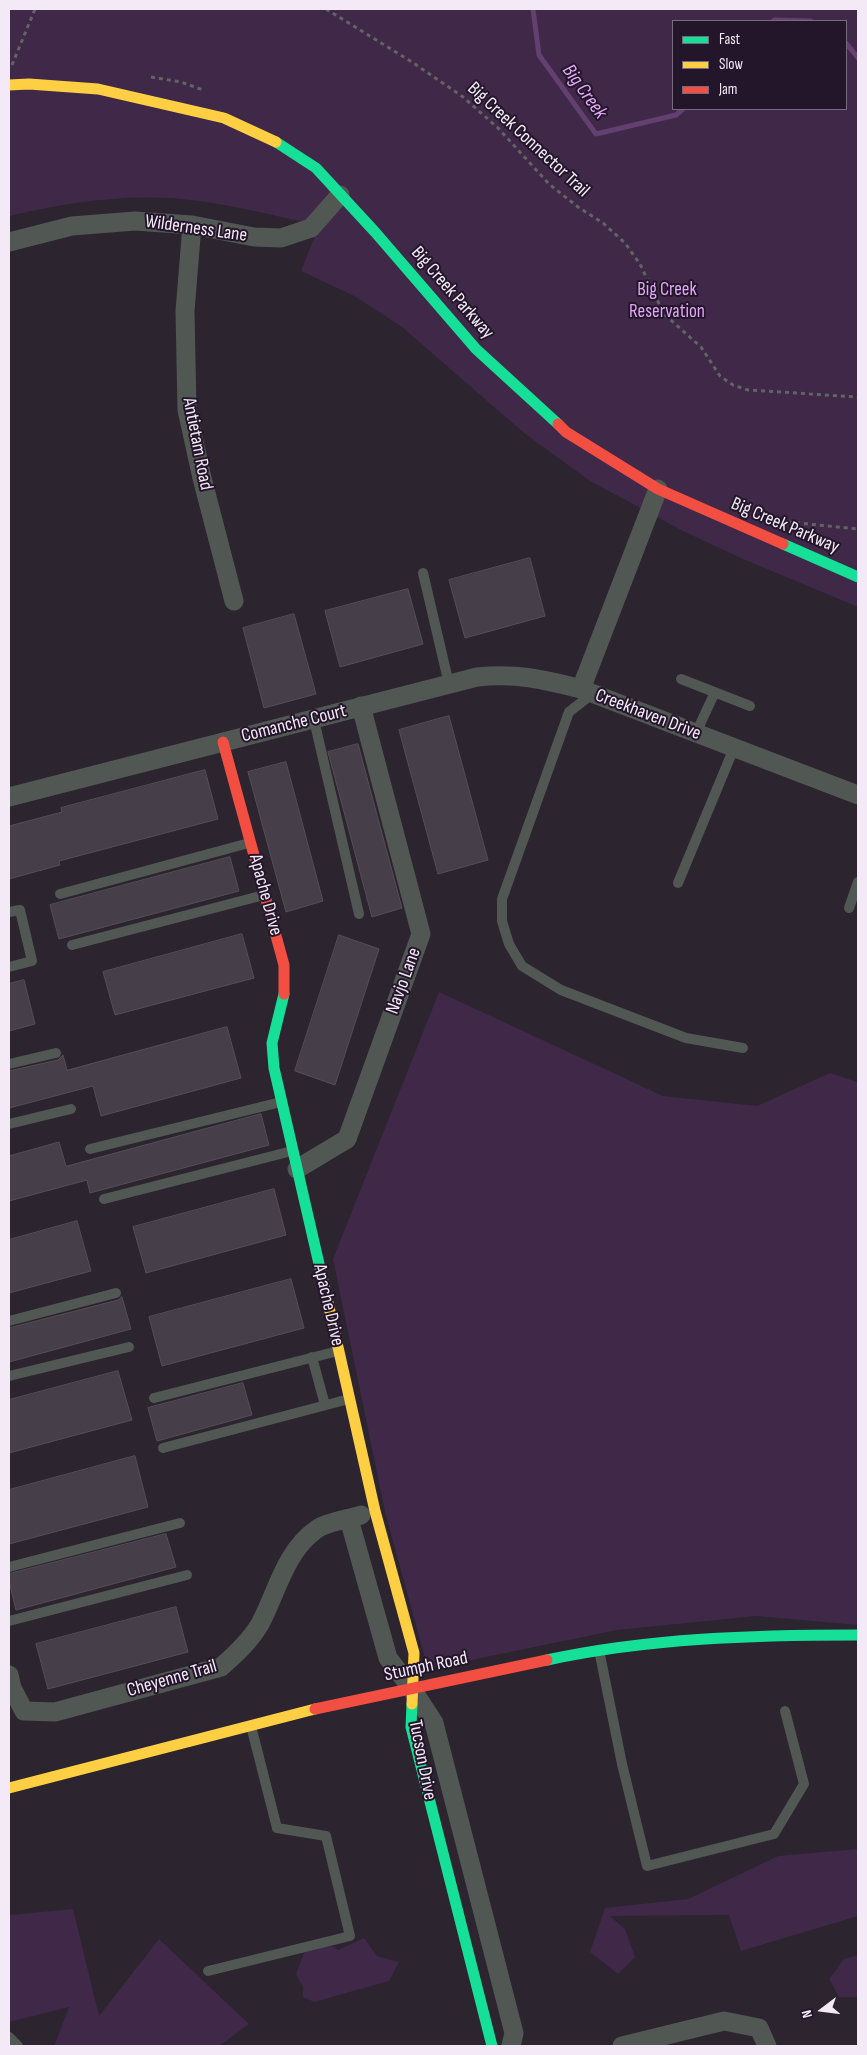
<!DOCTYPE html>
<html>
<head>
<meta charset="utf-8">
<style>
  body { margin:0 }
  #map { position:relative; width:867px; height:2055px; overflow:hidden; background:#2c242f; font-family:"Sofia Sans Condensed",sans-serif }
  canvas { display:block }
  .frame { position:absolute; inset:0; border:10px solid #f3e9f7; pointer-events:none }
  .legend { position:absolute; left:672px; top:20px; width:175px; height:90px; box-sizing:border-box; background:#24162a; border:1px solid #776a7c; margin:0; padding:6px 9px; list-style:none; font-size:15px; color:#f3e9f7 }
  .legend li { display:flex; align-items:center; gap:10px; height:25px }
  .legend b { width:25px; border:1px solid #776a7c }
  .north { position:absolute; left:797px; top:1985px; width:50px; height:50px; -webkit-text-stroke:4px #24162a; paint-order:stroke; rotate:255deg; font-size:14px; font-weight:700; line-height:20px; text-align:center; color:#f3e9f7 }
  .north::after { content:''; display:block; margin:auto; width:18px; height:22px; background:#f3e9f7; clip-path:polygon(50% 0,100% 100%,50% 72%,0 100%) }
</style>
</head>
<body>
<div id="map">
<canvas width="867" height="2055"></canvas>
<div class="frame"></div>
<ul class="legend">
<li><b style="height:6px;background:#16e098"></b>Fast</li>
<li><b style="height:6px;background:#ffcf43"></b>Slow</li>
<li><b style="height:6px;background:#f24e42"></b>Jam</li>
</ul>
<div class="north">N</div>
</div>
<script>
const context = document.querySelector('canvas').getContext('2d');
context.lineJoin = 'round';
function paint(path, color) { context.fillStyle = color; context.fill(path, 'evenodd'); }
function trace(path, color, width, dash) { context.strokeStyle = color; context.lineWidth = width; context.lineCap = dash ? 'butt' : 'round'; context.setLineDash(dash || []); context.stroke(path); }
function label(font, color, halo, rows, align = 'center') {
  context.font = font + ' "Sofia Sans Condensed",sans-serif'; context.lineWidth = 4; context.setLineDash([]); context.textBaseline = 'middle'; context.strokeStyle = halo; context.fillStyle = color; for (const [text, x, y, turn = 0] of rows) {
    context.save(); context.translate(x, y); context.rotate((+turn || 0) * Math.PI / 180); context.textAlign = isNaN(turn) ? turn : align; if (halo) context.strokeText(text, 0, 0); context.fillText(text, 0, 0); context.restore();
  }
}
const green = new Path2D(`
  M9,9H858V607L743,559L683,531L590,481L524,433L402,327L354,296L301,271L321,220L308,223C272,215 235,206 199,201C135,192 70,202 9,216ZM673,21H846V109H673Z
  M439,992L663,1096L757,1106L830,1073L858,1082V1625L756,1616L617,1630L428,1669L385,1512L333,1259Z
  M858,1849V1916L741,1951L729,1915L610,1916L625,1929L635,1957L618,1974L590,1952L605,1908L688,1899L778,1856Z
  M73,1909L99,2016L159,1939L249,2024L219,2046H54L69,2007L9,2022V1913L10,1915Z
  M364,1938L377,1956L399,1962L389,1981L314,2002L303,1997V1987L296,1974L304,1953L323,1940L338,1950Z
  M858,1955V1997H839L829,1979L844,1959Z`);
const stream = new Path2D(`
  M533,9L539,55L596,134L676,115L683,109
  M773,21L775,20L811,21
  M846,43L858,58`);
const building = new Path2D(`
  M530,558L545,616L465,638L449,580Z
  M408,589L423,644L340,667L325,611Z
  M294,614L316,694L264,708L243,628Z
  M449,716L488,860L438,874L399,730Z
  M358,744L402,908L372,917L328,752Z
  M286,762L323,901L286,912L248,772Z
  M205,770L218,819L59,861L60,865L9,879V826L62,812L61,808Z
  M230,857L239,891L59,939L50,905Z
  M242,934L254,978L115,1015L103,972Z
  M339,935L379,949L335,1085L295,1071Z
  M24,980L35,1024L9,1031V984Z
  M227,1027L241,1078L101,1116L93,1086L9,1108V1071L58,1060L63,1055L67,1070Z
  M261,1114L269,1145L90,1193L87,1180L9,1201V1156L59,1142L66,1166Z
  M274,1189L286,1235L146,1273L133,1227Z
  M77,1221L91,1271L9,1293V1240Z
  M291,1279L304,1328L162,1366L149,1317Z
  M122,1297L131,1329L9,1362V1328L118,1300Z
  M118,1371L132,1420L9,1453V1400Z
  M243,1383L252,1415L157,1441L148,1408Z
  M135,1456L148,1507L9,1544V1490Z
  M166,1534L176,1567L16,1610L9,1581V1574Z
  M176,1607L188,1652L48,1689L36,1644Z`);
const path = new Path2D(`
  M326,9L412,62L463,97L498,128L549,184L578,207L603,223L625,243L640,264L664,314L701,347L720,376L733,385L748,390L858,397
  M12,65L35,9
  M151,77L181,82L203,90
  M788,522L858,529`);
const lane = new Path2D(`
  M423,573L449,684
  M681,679L750,706
  M592,694L569,712L502,899V921L509,944L522,966L561,990L686,1038L743,1048
  M314,720L359,914
  M696,733L715,692
  M678,883L734,748
  M60,894L249,843
  M849,908L858,882
  M9,912L20,910L32,961L9,967
  M72,945L264,895
  M9,1064L56,1053
  M9,1124L71,1109
  M90,1149L281,1102
  M104,1199L292,1151
  M9,1321L116,1293
  M312,1357L325,1405
  M9,1376L129,1347
  M154,1398L338,1351
  M163,1448L349,1399
  M9,1567L180,1523
  M9,1621L187,1575
  M599,1650L622,1764L647,1866L774,1834L804,1784L785,1711
  M208,1971L350,1936L326,1836L277,1828L251,1726
  M9,2037L18,2046`);
const street = new Path2D(`
  M192,225L185,311L187,410L202,478L234,601
  M9,242L72,226L135,221L192,225L254,237L281,238L311,228L340,195
  M581,689L658,489
  M9,797L477,677C517,673 542,679 581,689L858,795
  M297,1169L347,1139L421,934L361,706
  M349,1519L388,1658L412,1689L434,1723L514,2033L511,2046
  M9,1675L12,1688L24,1711L55,1712L221,1667C236,1654 250,1641 260,1624C277,1592 285,1551 317,1529C327,1522 349,1519 361,1515
  M622,2046L724,2021L759,2028L767,2046`);
const fast = new Path2D(`
  M276,142L316,168L375,232L476,349L558,424
  M783,544L858,577
  M284,994L272,1043L274,1068L328,1303
  M547,1660C649,1638 754,1635 858,1635
  M412,1704L411,1727L492,2046`);
const slow = new Path2D(`
  M9,85L29,84L98,89L224,118L276,142
  M328,1303L375,1511L414,1653L412,1704
  M9,1788L315,1709`);
const jam = new Path2D(`
  M558,424L566,432L658,489L783,544
  M223,742L284,965V994
  M315,1709L547,1660`);
const streetNames = [
  ["Big Creek Connector Trail",528,140,43],
  ["Wilderness Lane",196,229,8],
  ["Big Creek Parkway",452,293,49],
  ["Antietam Road",197,444,79],
  ["Big Creek Parkway",785,526,23],
  ["Creekhaven Drive",648,715,21],
  ["Comanche Court",294,724,-14],
  ["Apache Drive",265,895,75],
  ["Navjo Lane",404,981,-70],
  ["Apache Drive",328,1305,77],
  ["Stumph Road",426,1667,-12],
  ["Cheyenne Trail",172,1679,-16],
  ["Tucson Drive",422,1760,79]
];
const parkNames = [
  ["Big Creek",667,290],
  ["Reservation",667,312]
];
const waterNames = [
  ["Big Creek",584,92,54]
];
paint(green, '#3f2848');
trace(stream, '#644071', 5);
paint(building, '#463f49');
trace(building, '#554e57', 1);
trace(path, '#626464', 3, [4, 4]);
trace(lane, '#515753', 10);
trace(street, '#515753', 19);
trace(fast, '#16e098', 11);
trace(slow, '#ffcf43', 11);
trace(jam, '#f24e42', 11);
label('19px', '#f3e9f7', '#24162a', streetNames);
label('19px', '#e1a7f7', '#24162a', parkNames);
label('italic 20px', '#e3a9f9', '#24162a', waterNames);
</script>
</body>
</html>
